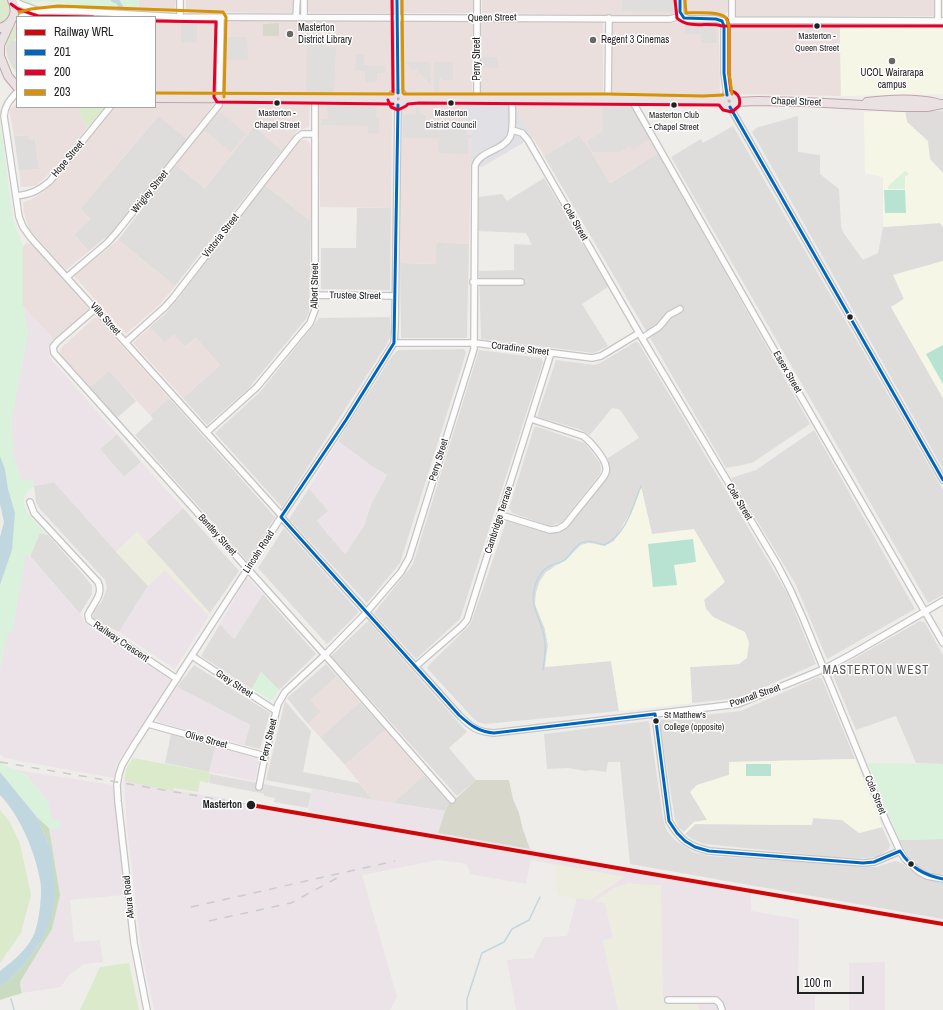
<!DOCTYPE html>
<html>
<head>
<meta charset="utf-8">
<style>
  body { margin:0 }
  #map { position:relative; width:943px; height:1010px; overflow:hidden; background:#eeedea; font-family:"Archivo Narrow",sans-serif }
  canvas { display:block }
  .legend { position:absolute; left:16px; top:16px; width:140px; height:92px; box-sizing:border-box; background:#fff; border:1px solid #a6a6a6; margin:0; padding:5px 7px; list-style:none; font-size:12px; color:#212121 }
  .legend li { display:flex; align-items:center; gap:8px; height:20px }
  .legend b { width:20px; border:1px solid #a6a6a6 }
  .scale { position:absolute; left:797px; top:976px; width:67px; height:18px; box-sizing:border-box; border:2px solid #212121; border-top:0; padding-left:5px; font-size:12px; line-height:14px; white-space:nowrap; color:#212121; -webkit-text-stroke:3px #fff; paint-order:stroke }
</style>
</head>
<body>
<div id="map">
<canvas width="943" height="1010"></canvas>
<ul class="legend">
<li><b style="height:5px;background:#ce0808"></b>Railway WRL</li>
<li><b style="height:5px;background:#0065bd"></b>201</li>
<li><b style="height:5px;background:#e4002b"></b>200</li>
<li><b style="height:5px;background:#d79205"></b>203</li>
</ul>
<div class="scale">100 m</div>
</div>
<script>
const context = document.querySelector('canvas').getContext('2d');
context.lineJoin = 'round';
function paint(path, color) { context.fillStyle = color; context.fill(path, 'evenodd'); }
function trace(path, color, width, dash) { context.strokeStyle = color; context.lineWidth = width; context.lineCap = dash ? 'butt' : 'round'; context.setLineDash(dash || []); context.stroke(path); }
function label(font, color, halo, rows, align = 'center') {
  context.font = font + ' "Archivo Narrow",sans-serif'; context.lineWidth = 3; context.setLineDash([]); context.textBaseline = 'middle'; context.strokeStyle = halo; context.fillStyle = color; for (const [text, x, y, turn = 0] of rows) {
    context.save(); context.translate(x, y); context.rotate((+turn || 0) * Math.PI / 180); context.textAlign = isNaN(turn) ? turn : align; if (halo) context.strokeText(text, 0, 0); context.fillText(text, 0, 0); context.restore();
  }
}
const residential = new Path2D(`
  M905,111H943V173L929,159L927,141L907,122Z
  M159,115L187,139L111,233L89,251L74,235L90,219L80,209Z
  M798,116V152L820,155V174L839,189L841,226L843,232L863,260L878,253L883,227L940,223L943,227V261L894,275L904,299L891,307L943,398V469L752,132L756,128Z
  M254,126L282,150L175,286L118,240L176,165L205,188Z
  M733,126L943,490V595L928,603L671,157L701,139L703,143Z
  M28,135L35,139L39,169L19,171L14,136Z
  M579,135L586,143L610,183L658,153L810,424L752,463L726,468L544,156Z
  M544,178L608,287L582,304L608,346L594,353L481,339L479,271L514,270V244L532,245L526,233L477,231L478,197L502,194L507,201Z
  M265,185L311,221L309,312L306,319L248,389L207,425L183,398L220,365L196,338L185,347L164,342L150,327L166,313L177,300Z
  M357,208H391L390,290L321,289V248H356Z
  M439,242L469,244L467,338H401L400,263L436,264V244Z
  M390,317L391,334L387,344L282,507L215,433L260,392L313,326L319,318Z
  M635,342H638L787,593L816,664L740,698L692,703L690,667L739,664L723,622L713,617L706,609L704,600L652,534L641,487L631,511L614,541L605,546L589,543L581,545L565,561L555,565L540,581L536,593L535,604L545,629L548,646L545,667L611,661L619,711L485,724L478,722L472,717L427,668L429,665L468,627L471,623L506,522L507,521L548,533H558L566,529L605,481L609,473L608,458L639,438L621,411L618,409L612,408L590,435L579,429L538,417V414L556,360L595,365L602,362Z
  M464,349L466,353L400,563L367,603L289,519L309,488L328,511L317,521L345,554L364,526L371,504L387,475L373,467L338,441L392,356L398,350Z
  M479,350L541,358L543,362L460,619L416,659L374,613L413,564Z
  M109,370L136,401L117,418L90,387Z
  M169,398L275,517L247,561L135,435L153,419L150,415Z
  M535,426L585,443L600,463L601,468L600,474L562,522L549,526L512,513L509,508L534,428Z
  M814,430L915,609L827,659L795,583L731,478L756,470Z
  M117,434L141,462L124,477L100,449Z
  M54,482L148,586L119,632L94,619L93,617L94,612L102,601L107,588L105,580L39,508L36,502L34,486Z
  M183,508L239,571L210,613L146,542Z
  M284,528L359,612L327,644L258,568Z
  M40,533L48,535L86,578L92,586V594L80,614L30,556Z
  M263,594L316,654L279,690L261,672L252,689L201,656L220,624L234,639Z
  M368,621L467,732L449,748L476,780L457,796L331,656Z
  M920,621L925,623L943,655V764L916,763L896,716L856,730L832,673V671Z
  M326,664L337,676L311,700L321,712L308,724L287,698Z
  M194,665L270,713L260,749L244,745L250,725L177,687Z
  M818,677L822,679L855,759L730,762L729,775L697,785L691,791L707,820L694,822L684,832L678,827L675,819L659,720L741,711Z
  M285,701L311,731L303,772L359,783L373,800L266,780Z
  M360,702L385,730L345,765L320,737Z
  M649,721L663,818L667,831L675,840L693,852L709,856L877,867L895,861L902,863L913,872L924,879L943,883V919L630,864L620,762H608L606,772L592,770L585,771L568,768L547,769L544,734Z
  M171,734L216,746L209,772L165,763Z
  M424,775L449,803L445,811L393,803Z
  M812,818L842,820L859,833L882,827L890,845L888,850L877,857L863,858L835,857L704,844L692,839L685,834L695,824L812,825Z
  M943,839V875L926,871L919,867L907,854L899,840Z`);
const commercial = new Path2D(`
  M139,0H176L175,11H139Z
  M186,0H295L294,13L190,12L186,10Z
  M307,0H393V10L390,13H311L307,11Z
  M402,0H474V9L471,13H403L402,12Z
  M482,0H677L676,14L675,16L482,13Z
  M684,0H728V11L724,15L689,14L684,11Z
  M736,0H934V16H735Z
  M224,19L393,21L394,22L392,90L388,93H225L223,92Z
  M155,20H214L216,22L215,91L213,93H155Z
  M402,22H472L474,24L472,93L471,95L402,92L400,23Z
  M480,22H603V96H482L480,93Z
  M613,22L717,23L719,29L720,96L718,97L611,95V24Z
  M730,25L840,27L841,96L735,94L730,88L728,78V27Z
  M155,101H207L211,102L213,105L187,139L158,116L80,209L90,219L74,235L89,251L66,270L29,229L24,213L23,202L32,199L43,192L51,184L115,107H155Z
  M226,102H310L309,127L297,131L282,150L254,126L205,188L176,165Z
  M409,102L470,103L471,158L469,244L439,242L436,244V264L400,263L402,112L403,107Z
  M321,103L389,104L392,106L391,208L320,207L318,107Z
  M631,103L658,153L609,183L586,143H584L579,135L544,156L515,108L517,104Z
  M16,104H17V107H78L87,128L52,171L36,186L21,187L19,171L39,169L35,139L29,140L28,135L14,136L9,110Z
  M304,139L310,143L311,149V221L265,185L300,141Z
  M118,240L175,286L160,304L126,334L74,276Z
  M27,243L33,245L89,309L54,340L23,306V246Z
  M94,318H97L169,398L150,415L109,371L90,387L61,355L60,351L63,346Z
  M150,327L164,342L174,334L186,347L196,338L220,365L183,398L133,343Z
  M337,676L360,702L320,737L308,724L321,712L311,700Z
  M385,730L424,775L393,803L373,800L345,765Z`);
const industrial = new Path2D(`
  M23,306L54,340L48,347L50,358L117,434L100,449L124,477L141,462L183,508L146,542L137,532L116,552L54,482L34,486L33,481L22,480L14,459L11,422L28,332Z
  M338,441L374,468L387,475L371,504L364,526L345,554L317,521L328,511L309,488Z
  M26,552L82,617L85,623L171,680L116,765L114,778L19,761L3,757L0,754V669L7,632L12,633Z
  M165,570L209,616L175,669L119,632L148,586Z
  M247,577L263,594L234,639L220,624Z
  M177,687L250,725L244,745L158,722L157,717Z
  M216,746L260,758L255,781L209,772Z
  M10,769L113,785L125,895L70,900L74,942L100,940L103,962L84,964L67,977L61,987L22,993L21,991L20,982L52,929L60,895L49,828L59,829L60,821L52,820L48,803L27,775Z
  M124,781L322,816V814L308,811L312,789L373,800L445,811L438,833L530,849L609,864L943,921V926L751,893V911L799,919L798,995H815V1010H699L698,1004L666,1005L614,888L596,901L605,903L613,938L603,941L618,1010H516L507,960L533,958L544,937L567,936L577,898L590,900L624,877L531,860L526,884L470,874L467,865L462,863L438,860L362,875L397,997L390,1010H154L142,955L127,827Z
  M885,962V1010H849V963Z`);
const education = new Path2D(`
  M840,27H943V94L841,96Z
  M905,111L907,122L928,141L930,159L943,173V227L940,223L883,227V177L865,173L864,112Z
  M943,261V398L891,307L904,299L893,275Z
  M641,487L652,534L694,529L725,582L704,600L706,609L713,617L745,632L749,643L747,658L739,664L690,667L692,703L619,711L611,661L545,667L548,645L545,629L535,604L536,593L540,581L546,572L565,561L581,545L589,543L605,546L614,541L631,511Z
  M855,759L882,827L859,833L842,820L813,818L812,825L695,824L685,834L684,832L694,822L707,820L690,792L697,785L729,775V762Z`);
const construction = new Path2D(`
  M279,23V36H263V24Z
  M476,780H509L513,799L519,813L523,830L530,849L438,833L445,811L449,803L452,802Z`);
const farmland = new Path2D(`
  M137,532L210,613L209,616L165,570L148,586L116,552Z
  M555,864L625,877L610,885L590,900L577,898L557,894Z
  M630,882L633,884L661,885L663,997L666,1004H698L699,1010H618L603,940L613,938L605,903L596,901L614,888Z`);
const grass = new Path2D(`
  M0,0H9L11,3L10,19L0,25Z
  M17,24V36L8,47L7,52L17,74C4,56 0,42 17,24Z
  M78,107H105L87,128Z
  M133,758L209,772L210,774L208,783L200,781L198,792L174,788L173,791L124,781L126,769Z
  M0,810L10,822L20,844L31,895L21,933L0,963Z
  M129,963L139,1010H80L100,967Z`);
const forest = new Path2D(`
  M36,816L49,828L60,895L52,929L20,982L21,991L22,993L0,1000V986L7,982L24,965L42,940L51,849Z`);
const park = new Path2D(`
  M23,0H139V11L67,9V3L33,1L31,5Z
  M0,119L13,220L23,246V306L28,332L11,422L14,459L22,480L33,481L34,486C31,489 27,491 25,495C18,509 39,525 48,535L40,533L30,556L26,553L12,633H7L0,669V585L12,550L8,489L5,469L0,456Z
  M905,171L909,174L905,177V189H888V186Z
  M261,672L279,690L273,699L271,700L252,689Z
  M0,761L5,766L27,775L48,803L52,820L60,821L59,829L49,828L36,816L0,772Z
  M868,763L943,764V839L899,840Z`);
const pitch = new Path2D(`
  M884,190H905L906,213H885Z
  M943,345V384L926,354Z
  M693,539L696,562L674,565L677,585L653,587L648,544Z
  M746,764H771V776H746Z`);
const parking = new Path2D(`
  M622,0H673V12L622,11Z
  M181,23H197V42L181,43Z
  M685,25H716L717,43H701V34H685Z
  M313,36L321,37V42H326L328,47H336L334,92H306L307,37Z
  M226,37H247L248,60H226Z
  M12,40L17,41V72L11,63L7,52V47Z
  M356,55H364V65L385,66V73H377V82L368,83L365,81V71L355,70Z
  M482,57H497V60H498L499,68H482Z
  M405,62H427L430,64L431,85L416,69L413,71Z
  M434,62H453V80H442V78H439V92H434Z
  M602,104H631L650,139L633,150L630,146L620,152H593L587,141L603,131Z
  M327,105L377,106L376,117H379V133L377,134L368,133V126L321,125V119H328Z
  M415,105H418L419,112L426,116V122L427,124H430V123L434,125L468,126L466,135H471V132L473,130L479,151L471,150V138H466L468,141V154L438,153V141H440L439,138H403V115L416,114Z
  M220,112L246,134L231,152L204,130Z
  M210,774L311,793L308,808L274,802L275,798L264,796V794L260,793L209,783Z`);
const plaza = new Path2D(`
  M470,103L507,104L515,106V108L533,137L482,167L471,165V132L470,126H465V118H467V115L465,114L464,106H469Z`);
const water = new Path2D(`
  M0,456L5,469L8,489L15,513L12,550L0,585V537L4,522L0,504Z
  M0,772L36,816L51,849L55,890L52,915L42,940L24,965L7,982L0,986V971C13,961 29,948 35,932C39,921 43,892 40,880C35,851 20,816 0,795Z`);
const stream = new Path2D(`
  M543,670C545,658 546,648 544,636C540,615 528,607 536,583C538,578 540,574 544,570C550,564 560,564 566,559C570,555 573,549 578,545C585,539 596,542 604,545C626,535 633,506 641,486
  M11,999L14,1010
  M467,1010V999L482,953L504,942L512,929L529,920L540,897`);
const canal = new Path2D(`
  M113,0L118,2L122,9`);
const minor = new Path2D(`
  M13,0L20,4L39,11
  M397,0L398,93
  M680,0V8L681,16
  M21,17L39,11H76L180,17L670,19L681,16L688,19H716L722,21L732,20L943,21
  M180,17V0
  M296,17L297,0
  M304,17V0
  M732,20V0
  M722,21L724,26V73L727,95
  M938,21V0
  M17,92C10,100 5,105 4,116L19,217L23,227L31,238L282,516
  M477,99V0
  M608,99L609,18
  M634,100V104L793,383L943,643
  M730,107L943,480
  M512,130L522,133L528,140L639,333L777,564L790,589L803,618L886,821L900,851L905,859L918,871L927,876L943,879
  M16,196C32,194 38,191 50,181L110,107
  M67,277L107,243L116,233L219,105L221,17
  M473,282H521
  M315,295L395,296
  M95,309L57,342L53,347L54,353L325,655L452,800
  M642,338L659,327L669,315L680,309
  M126,342L165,307L173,298L297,138L302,134H315
  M394,343H475L592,358L601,356L639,333
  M207,432L257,387L310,323L315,310V98
  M30,502L34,513L98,582C104,595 93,603 88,615L89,620L177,679
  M501,515L550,530L558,529L565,525L602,479C605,475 607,472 606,467C605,458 590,441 583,436L531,419
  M281,517L459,715C471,727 477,732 494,733L738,704L824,669L852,654L943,601
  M192,656L276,711
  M416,666L462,626L467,620L551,353
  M655,714L669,821C680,840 688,846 709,851L863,863L874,862L900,851
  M148,724L265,756
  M259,787L265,756L278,704L285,692L325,655L364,615L401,572L409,558L474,349L475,166C479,151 503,151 510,137C514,129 512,109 512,100
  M668,1000H716L720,1004L722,1010
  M147,1010L134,943L118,801L117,785L119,774L122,765L134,745L281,517L346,420L394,343L395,329L398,105`);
const highway = new Path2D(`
  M0,28C13,24 18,12 12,0
  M0,56L8,76L17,87
  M0,58V45L11,21
  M155,98L393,99
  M393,99L394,103L398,105L403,102L404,99
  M393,99V95L398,93L402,94L404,99
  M404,99H608L703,101L723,100
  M723,100L724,104L728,107L733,106L735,102
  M723,100L726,96L730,95L734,98L735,102
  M735,102L757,101L806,102L901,107H927L943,104
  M867,102C890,99 916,98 937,103`);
const rail = new Path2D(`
  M0,762L251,805
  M191,907L395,861
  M209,921L291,903L337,878`);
const bus1 = new Path2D(`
  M397,0L398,93
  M680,0V12L684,18L716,19L722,21L724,26V73L727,95
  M398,105L394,343L346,420L281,517L459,715C470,725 479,732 494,733L655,714L669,821L677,833L685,841L695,847L709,851L863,863L874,862L900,851C911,868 924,875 943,879
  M730,107L943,480`);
const bus2 = new Path2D(`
  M392,0L393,93
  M675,0L677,18C688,29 708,22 722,26H943
  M11,4L18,9L38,16L93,17
  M155,21L216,22L214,97L217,102L393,104
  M388,100L391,107L398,110L406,106L408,104L419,103L719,105L723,110L732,112L739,106C741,100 739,93 731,91L729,73V26L727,19`);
const bus3 = new Path2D(`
  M402,0L403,93
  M685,0L686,13C695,13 718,11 725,17C727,19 728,23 729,26V73L732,94
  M19,12L31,9L58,6L223,12L226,17L224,97
  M155,93L393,94
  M404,94H608L703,96L723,95`);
const rail1 = new Path2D(`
  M251,805L943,924`);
const markers = [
  [817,26,3.5,"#212121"],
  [290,34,4,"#696867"],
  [593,40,4,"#696867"],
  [892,61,4,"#696867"],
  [277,103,3.5,"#212121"],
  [451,103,3.5,"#212121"],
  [674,105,3.5,"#212121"],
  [850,317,3.5,"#212121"],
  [656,721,3.5,"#212121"],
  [251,805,5,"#212121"],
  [911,864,3.5,"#212121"]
];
const busNames = [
  ["Masterton -",817,37],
  ["Queen Street",817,49],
  ["Masterton -",277,114],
  ["Chapel Street",277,126],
  ["Masterton",451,114],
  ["District Council",451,126],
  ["Masterton Club",674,116],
  ["- Chapel Street",674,128],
  ["St Matthew's",664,716,"left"],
  ["College (opposite)",664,728,"left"]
];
const streetNames = [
  ["Queen Street",492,18,-1],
  ["Perry Street",477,59,-90],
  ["Chapel Street",796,102,2],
  ["Hope Street",68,159,-50],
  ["Wrigley Street",150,192,-51],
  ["Cole Street",575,222,60],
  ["Victoria Street",221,236,-52],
  ["Albert Street",315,286,-89],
  ["Trustee Street",355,296,1],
  ["Villa Street",105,319,48],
  ["Coradine Street",520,349,7],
  ["Essex Street",787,372,60],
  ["Perry Street",439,460,-73],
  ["Cole Street",739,502,59],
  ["Cambridge Terrace",499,520,-72],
  ["Bentley Street",217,535,48],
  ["Lincoln Road",259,552,-57],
  ["Railway Crescent",121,642,34],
  ["Grey Street",234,684,33],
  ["Pownall Street",755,696,-19],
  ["Olive Street",206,740,15],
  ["Perry Street",269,740,-76],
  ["Cole Street",875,795,68],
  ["Akura Road",129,897,-96]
];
const poiNames = [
  ["Masterton",298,28],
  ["District Library",298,40],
  ["Regent 3 Cinemas",601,40],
  ["UCOL Wairarapa",892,73,"center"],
  ["campus",892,85,"center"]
];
const stopNames = [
  ["Masterton",242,805]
];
const quarterNames = [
  ["MASTERTON WEST",876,671]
];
paint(residential, '#dedddb');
paint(commercial, '#ebdfdd');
paint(industrial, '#ebe3e8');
paint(education, '#f6f6e7');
paint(construction, '#d7d7cc');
paint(farmland, '#ecedde');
paint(grass, '#daeacb');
paint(forest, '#c9dbc1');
paint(park, '#daf2db');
paint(pitch, '#b8e3d2');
paint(parking, '#dfdedd');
paint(plaza, '#e1e0e4');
paint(water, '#c0d7e0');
trace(stream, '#c0d7e0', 1.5);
trace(canal, '#c0d7e0', 4.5);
trace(minor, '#c6c5c4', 8);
trace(highway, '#c1a3ab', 10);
trace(minor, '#fcfcfc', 5.5);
trace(highway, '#eae1e2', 8);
trace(rail, '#cbcbcb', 1.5, [8, 8]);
trace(bus1, '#0065bd', 3);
trace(bus2, '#e4002b', 3);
trace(bus3, '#d79205', 3);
trace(rail1, '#ce0808', 4);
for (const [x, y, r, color] of markers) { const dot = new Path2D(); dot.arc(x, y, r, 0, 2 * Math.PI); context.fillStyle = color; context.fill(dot); trace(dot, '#fff', 1.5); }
label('9px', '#212121', '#fff', busNames);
label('10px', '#212121', '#fff', streetNames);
label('10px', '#212121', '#fff', poiNames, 'left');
label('bold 10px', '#212121', '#fff', stopNames, 'right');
context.letterSpacing = '1px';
label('12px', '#545454', '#fff', quarterNames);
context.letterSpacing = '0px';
</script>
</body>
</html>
